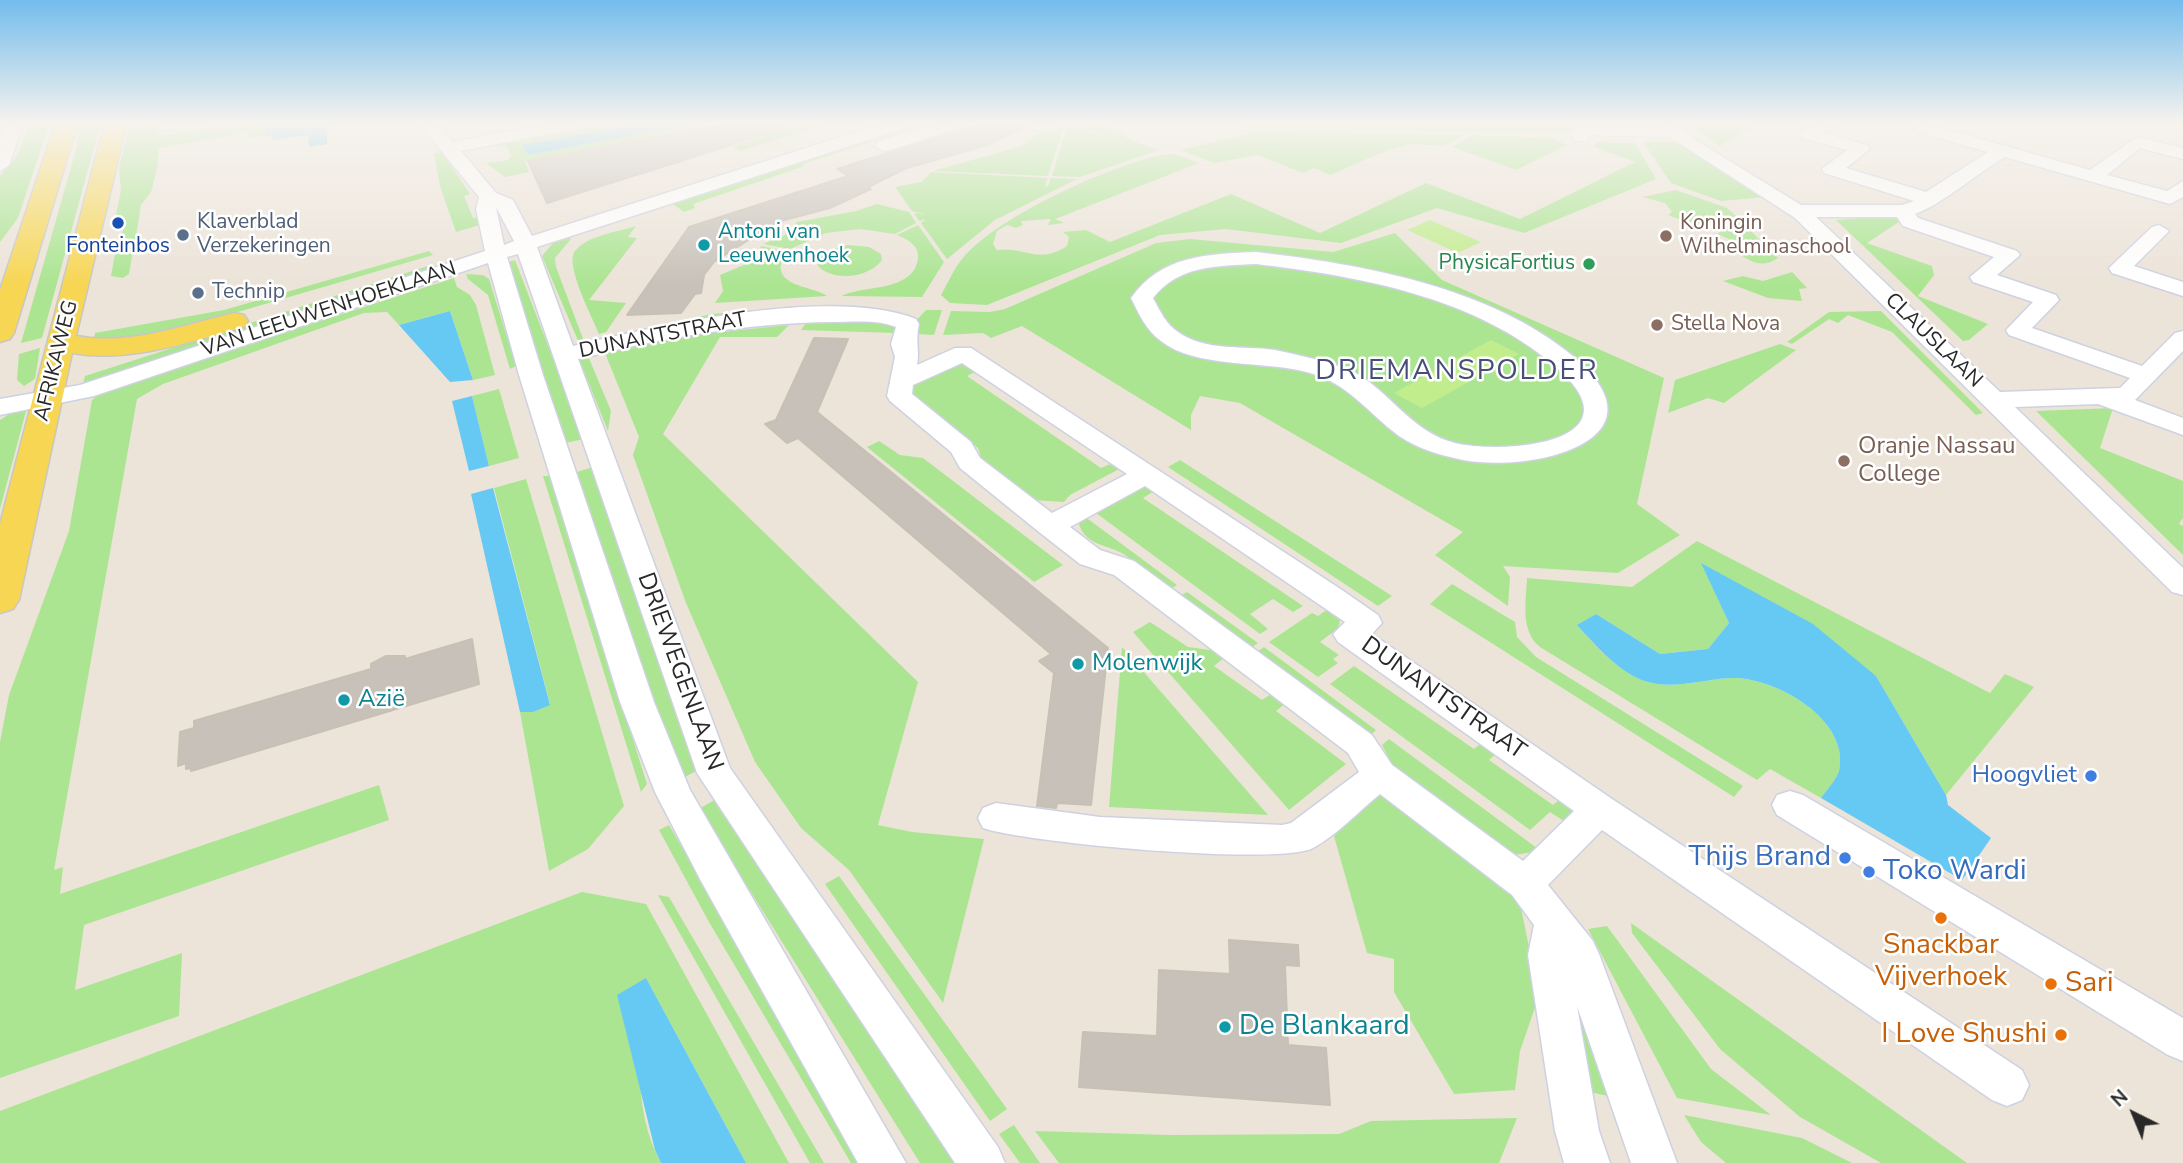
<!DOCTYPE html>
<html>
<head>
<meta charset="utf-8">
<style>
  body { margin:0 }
  #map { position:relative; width:2183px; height:1163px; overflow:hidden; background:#ece4d9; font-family:"Nunito Sans",sans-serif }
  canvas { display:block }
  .north { position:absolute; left:2099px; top:1079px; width:70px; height:70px; -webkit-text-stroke:5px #fff; paint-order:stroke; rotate:317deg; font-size:19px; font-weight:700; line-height:28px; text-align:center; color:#282828 }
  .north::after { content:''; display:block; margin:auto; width:24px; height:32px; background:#282828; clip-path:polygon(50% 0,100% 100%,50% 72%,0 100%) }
</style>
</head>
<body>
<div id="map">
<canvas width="2183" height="1163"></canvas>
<div class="north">N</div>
</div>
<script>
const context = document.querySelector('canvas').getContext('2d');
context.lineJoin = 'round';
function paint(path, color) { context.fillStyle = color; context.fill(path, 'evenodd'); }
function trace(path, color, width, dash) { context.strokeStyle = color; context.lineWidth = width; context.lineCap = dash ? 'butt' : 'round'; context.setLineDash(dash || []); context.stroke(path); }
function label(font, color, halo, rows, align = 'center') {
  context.font = font + ' "Nunito Sans",sans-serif'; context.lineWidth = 5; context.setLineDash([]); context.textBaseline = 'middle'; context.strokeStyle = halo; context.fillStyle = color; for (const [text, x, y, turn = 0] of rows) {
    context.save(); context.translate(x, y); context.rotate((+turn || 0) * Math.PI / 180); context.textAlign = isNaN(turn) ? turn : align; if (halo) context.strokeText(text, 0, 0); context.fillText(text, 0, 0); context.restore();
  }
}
const green = new Path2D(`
  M30,122H50L18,218L0,242V176L17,156Z
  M79,122H101L42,338L21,343L77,146Z
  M130,122H159V136L237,122H278L265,124L266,136L250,138L248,133L159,148L157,169L151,192L141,205L135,242L117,245L124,227H121L122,222L114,224L121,190L119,168Z
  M621,122H649L523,145L528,155L704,122H731L525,161L529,172L505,177L486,163L508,160L511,155L506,145L496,147L494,143L512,138L514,142Z
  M800,122H834L740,151L732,147L765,136L760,129Z
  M923,122H932L803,164L805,166L693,204L695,208L684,212L673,204Z
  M1105,122L1130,140L1159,150L1080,177L1052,176L1068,124L1138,147L1068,123Z
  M1241,122H1650L1648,127H1585L1575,129L1572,133L1241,128Z
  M1687,122H1736L1753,128L1719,146Z
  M1065,123L1048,176L933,171L1022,146L1037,134L1056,130Z
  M1264,130H1278L1463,135C1439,154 1432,141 1407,145C1384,149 1353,166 1330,175L1314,168L1303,173L1258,155L1213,163L1181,150Z
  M1471,135L1555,138L1567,145L1516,170L1453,147Z
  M1596,142L1635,143L1656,179L1524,233L1437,208L1341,243L1226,229L1160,235L987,305L950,303L941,295C948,283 954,268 963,258C996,217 1116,162 1168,154C1177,153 1190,160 1199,163L1055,219L1064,223L1048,225L1051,219L1021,221L1023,225L1016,228L1007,225L997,231L993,244L997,250C1024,246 1039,265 1067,246L1069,237L1063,232L1086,230L1110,242L1231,194L1320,233L1426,183L1520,219L1635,162L1594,147Z
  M1643,142H1676L1766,197L1721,201L1671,183Z
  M442,152L470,194L464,196L473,218L480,217L483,224L456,232L440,186L434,154Z
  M931,172L1048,178L1045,186H1048L1051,178L1077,179L995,220L947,259L921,223L926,219L919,221L914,213L926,214L912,211L895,187L922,182Z
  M1676,190L1727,208L1736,216C1705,227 1700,227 1668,215L1672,212L1665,203L1642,197Z
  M877,204L909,212L916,223L895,234L860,229L826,233L790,249L763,244L785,235L797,222L856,211Z
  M1889,216L1902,220L1867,243L1932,266L1934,275L1918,296L1988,324L1969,340L1963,341L1836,220Z
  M1742,222L1778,258C1764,267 1755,264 1742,256L1751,248L1717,234L1731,224Z
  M918,225L944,262L922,297L842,296C861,285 914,293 918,258C920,246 907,239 897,235Z
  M636,226L628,237L637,238L589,300L626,303L606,332L599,334C593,318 564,264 575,251C588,235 618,232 636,226Z
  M1395,233L1442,280L1664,378L1637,504L1680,535L1618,573L1503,566L1510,577L1508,606L1435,555L1463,532L1240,403L1200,396L1191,415V430L1022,326L991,338L983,333L943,335L951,311L990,312L1005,309L1156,243L1190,239L1333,252Z
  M569,237L571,239L555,258L556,267L585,344L579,343L542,256L553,243Z
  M134,245L129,274L123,278L111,276L116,248Z
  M848,245L869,247L881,254L882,260C869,278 834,282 818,266V258L830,250Z
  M761,246L797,253L784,256C768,287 815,286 827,296L715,303L723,291L720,275L751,262Z
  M429,251L433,255L152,337L132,342L94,339L95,333L224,310Z
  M515,260L584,439L565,443L508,262Z
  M431,265L430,268L83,384L85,376Z
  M1792,272L1807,288L1799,289L1802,301L1768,298L1723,281L1743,276L1763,281Z
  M466,274L483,275L489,279L516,366L510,369L488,295L468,279Z
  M454,278L457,287L470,295L476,305L495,375L473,380L450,311L399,325L387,312L364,313L163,384L137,399L54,870L63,867L60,894L379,785L389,820L84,925L75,990L182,953L179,1016L0,1078V742L9,695L69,531L92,400L99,394L125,384Z
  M821,306L603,342L601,338L712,314Z
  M926,310H942L934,335L916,334L914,323Z
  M1881,311L1983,413L1976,415L1892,332L1848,315L1838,323L1829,319L1792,344L1787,342L1829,312Z
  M813,320L887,322L897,328L896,333L801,330L806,323Z
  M789,325L777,337H720L663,434L918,682L878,825L912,832L984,839L943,1003L849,870L801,828L755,762L686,603L633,455L639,437L605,353L661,338Z
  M1780,344L1796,350L1724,403L1708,398L1668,413L1675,380Z
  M40,348L35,379L24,386L17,380L19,354Z
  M588,356L611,411L608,431L579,359Z
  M963,361L979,370L967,376L1101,468L1115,462L1121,468L1070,495L1064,502L1034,500L982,461L978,448L916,400L908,390L909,381Z
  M499,389L519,458L489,466L472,396Z
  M2113,408L2100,448L2183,481V518L2179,524L2183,526V555L2036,411Z
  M16,410L26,411L0,509V420Z
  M879,441L900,455L923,458L1063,565L1034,582L867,447Z
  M1180,460L1208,478L1392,596L1378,606L1168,467Z
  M596,466L700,769L681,779L636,662L577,472Z
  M543,476H550L647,784L641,792Z
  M526,479L624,806L588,849L549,871L520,712H533L550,704L494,488Z
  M1135,485L1156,490L1143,498L1303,606L1293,612L1273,599L1250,614L1268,629L1260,634L1092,510Z
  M1084,516L1177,585L1171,589C1156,578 1141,565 1125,555C1108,544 1088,547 1079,525Z
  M1697,541L1990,693L2005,674L2034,687L1946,795L1876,676L1702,564L1729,623L1708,649L1660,654L1596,614L1578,625C1593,645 1622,675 1648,682C1675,690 1707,678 1734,678C1776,678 1851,720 1839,771C1836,780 1826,791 1821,798L1770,769L1757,780L1540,647C1520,631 1526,601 1527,578L1632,587Z
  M1452,584L1515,622L1517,637L1536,657L1743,786L1734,797L1430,604Z
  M1187,592L1258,643L1251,648L1180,596Z
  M1331,607L1341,617L1338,628L1320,642L1339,655L1333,659L1338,663L1318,677L1269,642L1312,613L1318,616Z
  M1150,622L1188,647L1217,651L1225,657L1214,666L1262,700L1274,692L1287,702L1276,711L1346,764L1289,810L1133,632Z
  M1122,647L1268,815L1109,807Z
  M1264,647L1376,730L1371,735L1257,652Z
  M1354,666L1474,749L1487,739L1501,749L1489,760L1553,805L1566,794L1577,805L1570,825L1550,812L1530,830L1330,684Z
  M1389,739L1541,851L1514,855L1394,768L1382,745Z
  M1381,793L1519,898L1539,996L1520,1051L1515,1090L1454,1094L1394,992V959L1367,953L1334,836Z
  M716,799L959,1163H920L699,809Z
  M669,825L868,1163H851L709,922L659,830Z
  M839,876L1007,1109L990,1121L825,884Z
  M582,892L646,904L789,1163H746L646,978C641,1040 630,1106 661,1163H0V1111Z
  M658,895L669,897L824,1163H810Z
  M1631,923L1967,1163H1881L1800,1117L1720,1049L1632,933Z
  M1607,926L1711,1069L1771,1115L1677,1098L1588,929Z
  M1557,952L1571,954L1608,1096L1590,1092Z
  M1684,1115L1802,1138L1852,1163H1726L1701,1142Z
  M1517,1118L1499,1163H1059L1035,1131L1170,1135L1339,1134L1371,1121Z
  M1014,1125L1040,1163H1020L999,1134Z`);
const pitch = new Path2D(`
  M1430,220L1481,242L1458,253L1407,230Z
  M1491,340L1519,354L1422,408L1394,393Z`);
const water = new Path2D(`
  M278,122H328L327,144L309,147L308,135L272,140V135L266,136L265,124Z
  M649,122H704L528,155L522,145Z
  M450,311L473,380L450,382L399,325Z
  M472,396L489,466L469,471L452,401Z
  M493,488L550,705L533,712H520L471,494Z
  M1701,563L1813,624L1876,676L1946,795L1948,805L1991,838L1962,880L1821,798C1826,791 1836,780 1839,771C1851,720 1776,678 1734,678C1707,678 1675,690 1648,682C1621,675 1595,645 1577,625L1596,614L1660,654L1708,649L1729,623Z
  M646,978L746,1163H661L655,1150L617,995Z`);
const building = new Path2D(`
  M738,122H789V127L547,203L528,161Z
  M1037,122L988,145L907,168L868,187L871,189L830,208L777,222L714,262L704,275L701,293L695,294L681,313L627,315L689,227L848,176L837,169L983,123Z
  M814,338L848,339L817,412L1108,648L1091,805L1057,803L1056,808L1037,806L1054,673L1039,661L1051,654L798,438L787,443L765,424L776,420Z
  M472,639L479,684L191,771V768L186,769V763L178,766L180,732L194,728V721L371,669V664L386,656H405V659Z
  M1229,940L1298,945L1299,966L1285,965L1288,1045L1326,1048L1330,1105L1079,1087L1083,1032L1157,1036L1159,970L1230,974Z`);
const minor = new Path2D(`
  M6,122H24L9,165L0,171V140Z
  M418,122H436L453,142L556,122H593L584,127L461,151L496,193L513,200L532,236L887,122H914L911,126L537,247L573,346C660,325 833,286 916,319L919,324C915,342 920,351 917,365L955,348H971L1339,588L1378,615L1382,623L1372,634L1612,799L2022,1070L2029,1085L2022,1100L2007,1106L1992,1100L1602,830L1548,885L1593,941L1599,954L1677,1163H1631L1577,1006L1599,1131L1610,1163H1564L1555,1131L1528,955L1534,925L1512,895L1380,794C1359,811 1337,835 1313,848C1279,866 1026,843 983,828L978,818L983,808L996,803L1100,817L1282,825L1291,823L1359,772L1348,753L1114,575L1080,564L1039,532L960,468L951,452L890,401L887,396L895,357L891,344L896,327C876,319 853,322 832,322C746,323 662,338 578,359L730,768L998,1147L1005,1163H955L697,773L518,254L507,257L543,375L654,702L690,790L906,1163H858L701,881L655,792L620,702L519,375L488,263L94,396L0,415V399L80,385L485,251L476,209L479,197ZM496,207L514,241L504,245ZM962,363L1127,474L1052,513L980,458L971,442L912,394L913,385ZM1145,486L1345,622L1333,634L1338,642L1574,811L1523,861L1392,765L1372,735L1134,561L1100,550L1070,527Z
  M939,122H966L963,126L890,150L884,151L875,146L878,142Z
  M1655,122H1674L1689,136L1801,205H1902L1914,201L1824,173L1822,169L1847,150L1803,138L1800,134C1810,122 1822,122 1837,122L1823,133L1867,145L1870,149L1846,168L1926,192L1988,152L1918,132L1915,128L1918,124L1924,123L2090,170L2137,137L2183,148V159L2140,148L2107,175L2167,191L2183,181V197L2170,204L2005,157C1979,172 1941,205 1915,214L1918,218L2017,251L2020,255L1997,275L2056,295L2059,300L2032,328L2142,366L2175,333L2183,331V351L2135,400L2183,418V435L2098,404L2015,407L2183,568V595L2172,592L1795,218L1670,137L1589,135L1587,141H1575L1571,132L1586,125L1659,126ZM1816,217H1897L1903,226L1994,257L1970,277L1973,282L2033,302L2006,330L2009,335L2130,378L2120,388L2000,392Z
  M2159,225L2169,231L2134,266L2183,282V296L2112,273L2109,268L2152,227Z
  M1256,252C1361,264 1491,287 1574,357C1672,441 1531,473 1463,460C1440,455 1418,449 1399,436C1368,413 1349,384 1310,373C1266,360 1196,369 1161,341C1146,330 1139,314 1131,298C1161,255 1208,254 1256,252ZM1256,264C1358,276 1477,297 1557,368C1641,442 1507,455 1455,443C1415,433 1394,398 1361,376C1349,369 1335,365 1322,361C1306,357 1291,353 1275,350C1244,345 1206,352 1178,332C1166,324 1160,311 1153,298C1179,265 1217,266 1256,264Z
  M1790,791L1803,795L2183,1018V1061L2168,1055L1777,815L1772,805L1777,795Z`);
const major = new Path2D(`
  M56,122H78L14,333L10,339L0,342V290Z
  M105,122H127L76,336C130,346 183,325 234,313L244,315L248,321L244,327C189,342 130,363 72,353L19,600L13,609L0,613V524Z`);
const markers = [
  [118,223,7,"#1a4fb4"],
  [183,235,7,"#5c6f8a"],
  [1666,236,7,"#8d6e63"],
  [704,245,7,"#0f9aa8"],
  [1589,264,7,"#2e9e5b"],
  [198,293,7,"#5c6f8a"],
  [1657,325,7,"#8d6e63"],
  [1844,461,7,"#8d6e63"],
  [1078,664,7,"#0f9aa8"],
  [344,700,7,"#0f9aa8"],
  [2091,776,7,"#3f7fe0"],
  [1845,858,7,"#3f7fe0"],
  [1869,872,7,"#3f7fe0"],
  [1941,918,7,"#e8710a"],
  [2051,984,7,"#e8710a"],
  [1225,1027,7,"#0f9aa8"],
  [2061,1035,7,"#e8710a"]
];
const farServicenames = [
  ["Klaverblad",197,223],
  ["Verzekeringen",197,247],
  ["Technip",212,293]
];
const farEducationnames = [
  ["Koningin",1680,224],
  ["Wilhelminaschool",1680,248],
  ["Stella Nova",1671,325]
];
const farCulturenames = [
  ["Antoni van",718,233],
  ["Leeuwenhoek",718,257]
];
const farTransitnames = [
  ["Fonteinbos",118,247]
];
const farLeisurenames = [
  ["PhysicaFortius",1575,264]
];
const farStreetnames = [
  ["VAN LEEUWENHOEKLAAN",329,310,-18],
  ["DUNANTSTRAAT",663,336,-11],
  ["CLAUSLAAN",1933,341,44],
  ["AFRIKAWEG",57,361,-76]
];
const educationNames = [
  ["Oranje Nassau",1858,447],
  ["College",1858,475]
];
const cultureNames = [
  ["Molenwijk",1092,664],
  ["Azië",358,700]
];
const streetNames = [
  ["DRIEWEGENLAAN",679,672,70],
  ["DUNANTSTRAAT",1443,699,35]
];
const shopNames = [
  ["Hoogvliet",2077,776]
];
const quarterNames = [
  ["DRIEMANSPOLDER",1457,372]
];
const nearShopnames = [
  ["Thijs Brand",1831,858],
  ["Toko Wardi",1883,872,"left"]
];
const nearFoodnames = [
  ["Snackbar",1941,946],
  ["Vijverhoek",1941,978],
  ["Sari",2065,984,"left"],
  ["I Love Shushi",2047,1035,"right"]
];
const nearCulturenames = [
  ["De Blankaard",1239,1027]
];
paint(green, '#abe592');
paint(pitch, '#c1ed8d');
paint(water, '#66c9f4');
paint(building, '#c7c1b9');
trace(building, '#c7c0b3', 2);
trace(minor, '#ced1e2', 3);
trace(major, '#c7c7c7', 3);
paint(minor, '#fff');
paint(major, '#f7d653');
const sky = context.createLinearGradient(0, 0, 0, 285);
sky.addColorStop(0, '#74bced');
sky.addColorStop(0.43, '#f6f3ee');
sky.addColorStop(1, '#f6f3ee00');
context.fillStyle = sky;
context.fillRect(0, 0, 2183, 285);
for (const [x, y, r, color] of markers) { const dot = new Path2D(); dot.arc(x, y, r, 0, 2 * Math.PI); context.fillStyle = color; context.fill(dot); trace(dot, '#fff', 2.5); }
label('21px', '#4e5e75', '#fff', farServicenames, 'left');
label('21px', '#785e54', '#fff', farEducationnames, 'left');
label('21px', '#0d838f', '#fff', farCulturenames, 'left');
label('21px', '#164399', '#fff', farTransitnames);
label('21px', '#27864d', '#fff', farLeisurenames, 'right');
label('21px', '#282828', '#fff', farStreetnames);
label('24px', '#785e54', '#fff', educationNames, 'left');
label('24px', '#0d838f', '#fff', cultureNames, 'left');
label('24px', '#282828', '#fff', streetNames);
label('24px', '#366cbe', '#fff', shopNames, 'right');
context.letterSpacing = '2px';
label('28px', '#474e7a', '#fff', quarterNames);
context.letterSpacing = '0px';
label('28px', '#366cbe', '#fff', nearShopnames, 'right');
label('28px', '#c56008', '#fff', nearFoodnames);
label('28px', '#0d838f', '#fff', nearCulturenames, 'left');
</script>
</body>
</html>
